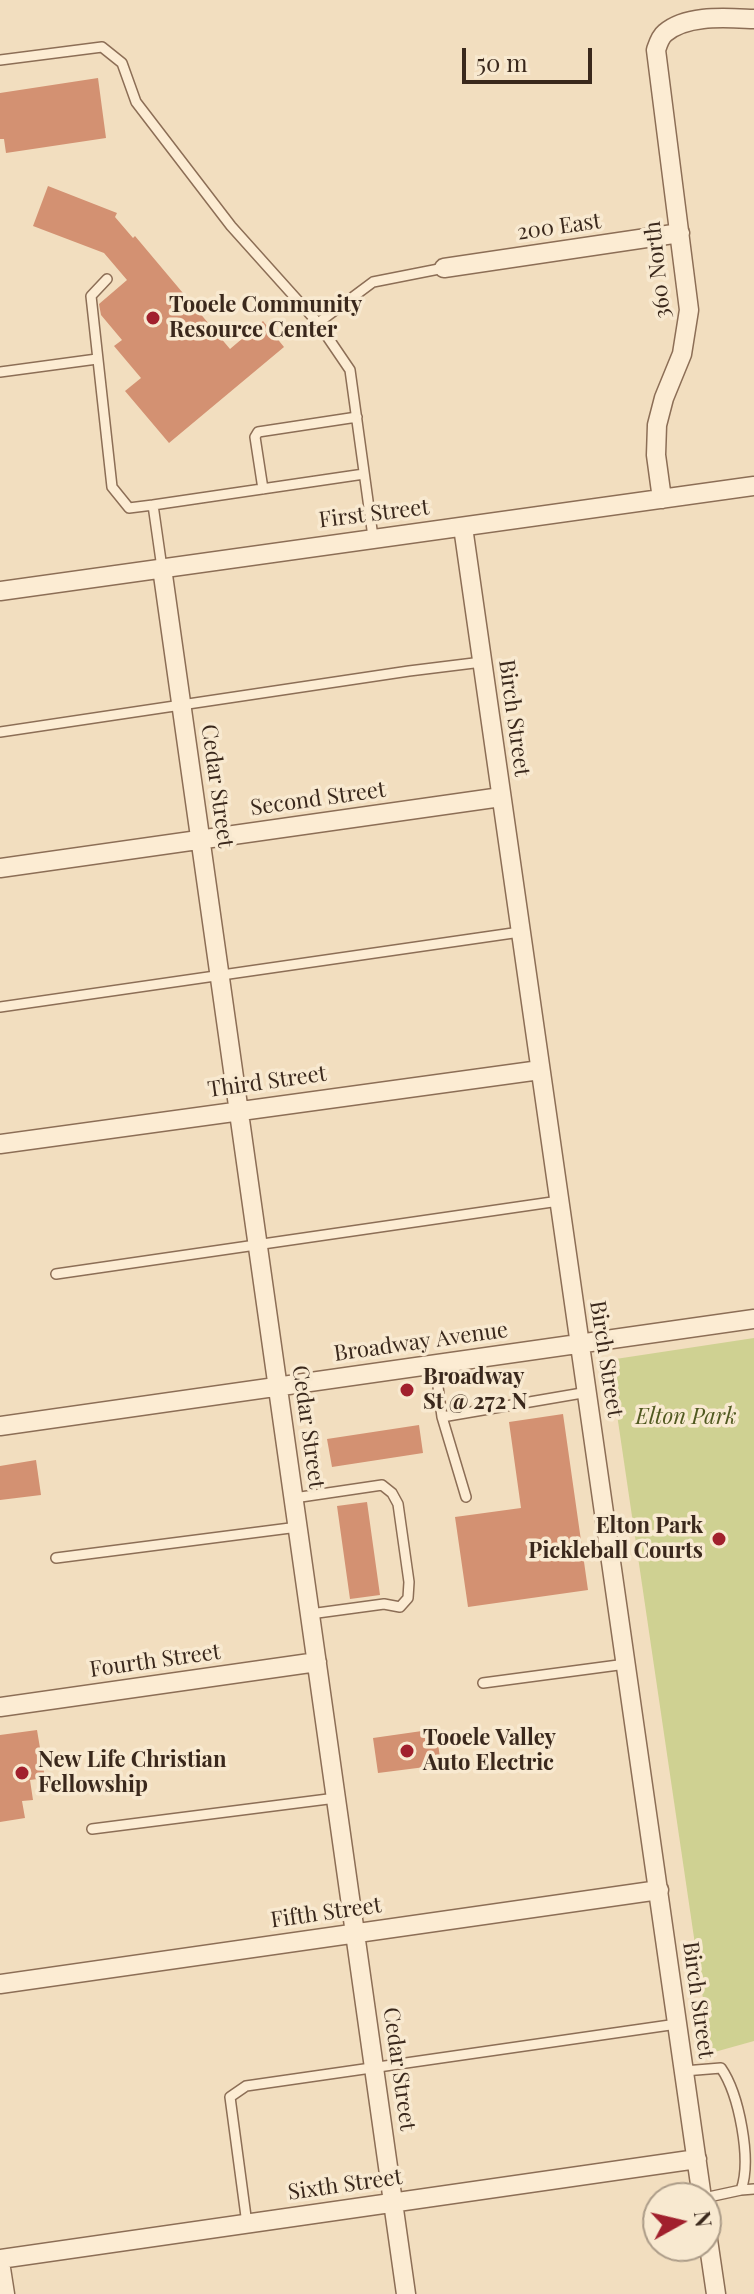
<!DOCTYPE html>
<html>
<head>
<meta charset="utf-8">
<style>
  body { margin:0 }
  #map { position:relative; width:754px; height:2294px; overflow:hidden; background:#f2debf; font-family:"Playfair Display",serif }
  canvas { display:block }
  .north { position:absolute; left:642px; top:2182px; width:80px; height:80px; box-sizing:border-box; background:#f8e9d0; border:2px solid #ac9c88; border-radius:50%; rotate:82deg; font-size:22px; font-weight:700; line-height:32px; text-align:center; color:#3a281c }
  .north::after { content:''; display:block; margin:auto; width:28px; height:36px; background:#a1202d; clip-path:polygon(50% 0,100% 100%,50% 72%,0 100%) }
  .scale { position:absolute; left:462px; top:48px; width:130px; height:36px; box-sizing:border-box; border:4px solid #3a281c; border-top:0; padding-left:10px; font-size:24px; line-height:28px; white-space:nowrap; color:#3a281c; -webkit-text-stroke:6px #f8e9d0; paint-order:stroke }
</style>
</head>
<body>
<div id="map">
<canvas width="754" height="2294"></canvas>
<div class="north">N</div>
<div class="scale">50 m</div>
</div>
<script>
const context = document.querySelector('canvas').getContext('2d');
context.lineJoin = 'round';
function paint(path, color) { context.fillStyle = color; context.fill(path, 'evenodd'); }
function trace(path, color, width, dash) { context.strokeStyle = color; context.lineWidth = width; context.lineCap = dash ? 'butt' : 'round'; context.setLineDash(dash || []); context.stroke(path); }
function label(font, color, halo, rows, align = 'center') {
  context.font = font + ' "Playfair Display",serif'; context.lineWidth = 7; context.setLineDash([]); context.textBaseline = 'middle'; context.strokeStyle = halo; context.fillStyle = color; for (const [text, x, y, turn = 0] of rows) {
    context.save(); context.translate(x, y); context.rotate((+turn || 0) * Math.PI / 180); context.textAlign = isNaN(turn) ? turn : align; if (halo) context.strokeText(text, 0, 0); context.fillText(text, 0, 0); context.restore();
  }
}
const green = new Path2D(`
  M754,1338V2041L711,2053L609,1360Z`);
const building = new Path2D(`
  M98,78L106,138L6,153L4,139H0V93Z
  M48,186L117,213L115,217L133,238L135,236L230,349L263,321L284,347L169,443L125,391L141,378L114,346L122,340L101,315L99,304L127,280L104,253L33,226Z
  M563,1414L588,1590L468,1607L455,1517L521,1508L509,1422Z
  M419,1425L423,1453L332,1467L327,1439Z
  M36,1460L41,1495L0,1500V1466Z
  M367,1502L380,1595L350,1599L337,1506Z
  M436,1729L441,1765L378,1773L373,1738Z
  M37,1730L45,1778L30,1780L33,1800L22,1801L25,1818L0,1822V1735Z`);
const lane = new Path2D(`
  M0,60L102,47L122,63L136,102L231,226L318,323L350,370L373,537
  M107,279L91,296L112,487L129,508L153,505L162,568
  M318,323L373,282L444,268
  M0,372L97,359
  M263,489L255,437L258,432L357,417
  M153,505L364,474
  M0,732L409,671L482,662
  M0,1007L520,932
  M56,1274L559,1201
  M435,1364L442,1417L466,1497
  M442,1417L588,1392
  M294,1498L382,1485L392,1493L398,1504L409,1582L408,1598L400,1607L384,1604L310,1614
  M56,1558L298,1527
  M483,1683L626,1664
  M92,1829L336,1798
  M684,2071L721,2068C739,2094 752,2160 741,2190L704,2198
  M741,2190L754,2189
  M247,2224L230,2097L246,2086L677,2024`);
const street = new Path2D(`
  M444,268L680,233
  M662,499L656,455L657,425L664,398L682,354L689,310L656,50C658,44 660,37 665,33C687,14 727,18 754,19
  M463,527L702,2198
  M162,568L406,2294
  M0,591L754,486
  M0,868L501,797
  M0,1144L540,1070
  M0,1426L754,1319
  M0,1707L317,1662
  M0,1984L659,1890
  M706,2226L716,2294
  M0,2259L697,2159
  M0,2262L5,2294`);
const markers = [
  [153,318,8,"#a1202d"],
  [407,1390,8,"#a1202d"],
  [719,1539,8,"#a1202d"],
  [407,1751,8,"#a1202d"],
  [22,1773,8,"#a1202d"]
];
const streetNames = [
  ["200 East",559,227,-8],
  ["360 North",658,270,-96],
  ["First Street",374,514,-7],
  ["Birch Street",514,718,82],
  ["Cedar Street",217,786,82],
  ["Second Street",318,799,-8],
  ["Third Street",267,1082,-8],
  ["Broadway Avenue",421,1342,-8],
  ["Birch Street",606,1359,81],
  ["Cedar Street",308,1427,82],
  ["Fourth Street",155,1661,-8],
  ["Fifth Street",326,1913,-8],
  ["Birch Street",698,2000,82],
  ["Cedar Street",399,2069,82],
  ["Sixth Street",345,2185,-8]
];
const poiNames = [
  ["Tooele Community",169,305],
  ["Resource Center",169,330],
  ["Broadway",423,1377],
  ["St @ 272 N",423,1402],
  ["Elton Park",703,1526,"right"],
  ["Pickleball Courts",703,1551,"right"],
  ["Tooele Valley",423,1738],
  ["Auto Electric",423,1763],
  ["New Life Christian",38,1760],
  ["Fellowship",38,1785]
];
const parkNames = [
  ["Elton Park",686,1417]
];
paint(green, '#cfd192');
paint(building, '#d39172');
trace(lane, '#8c6e56', 12);
trace(street, '#8c6e56', 21);
trace(lane, '#fcecd3', 9);
trace(street, '#fcecd3', 18);
for (const [x, y, r, color] of markers) { const dot = new Path2D(); dot.arc(x, y, r, 0, 2 * Math.PI); context.fillStyle = color; context.fill(dot); trace(dot, '#f8e9d0', 3); }
label('22px', '#3a281c', '#f8e9d0', streetNames);
label('bold 22px', '#3a281c', '#f8e9d0', poiNames, 'left');
label('italic 22px', '#505920', '#f8e9d0', parkNames);
</script>
</body>
</html>
